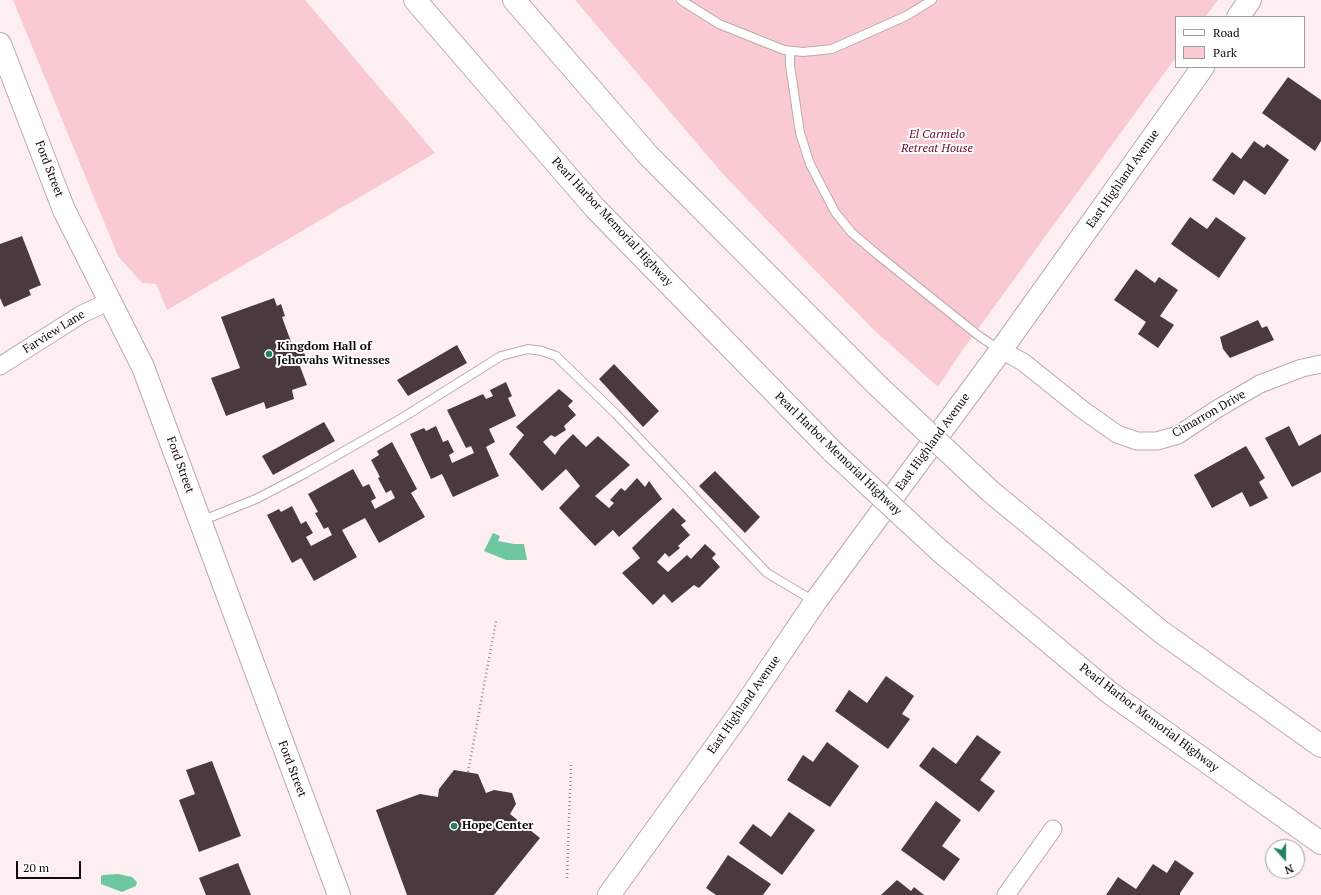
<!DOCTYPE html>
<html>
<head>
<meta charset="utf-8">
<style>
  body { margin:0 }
  #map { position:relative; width:1321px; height:895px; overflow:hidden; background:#fdeff1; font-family:"PT Serif",serif }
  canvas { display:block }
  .legend { position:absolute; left:1175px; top:16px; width:130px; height:52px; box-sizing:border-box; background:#fff; border:1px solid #a09d9e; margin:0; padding:5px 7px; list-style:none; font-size:12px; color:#110a0c }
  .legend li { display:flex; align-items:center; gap:8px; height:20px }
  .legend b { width:20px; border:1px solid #a09d9e }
  .north { position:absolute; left:1265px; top:839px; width:40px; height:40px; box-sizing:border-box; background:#fff; border:1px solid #a09d9e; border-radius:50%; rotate:159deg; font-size:11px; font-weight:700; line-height:16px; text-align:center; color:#110a0c }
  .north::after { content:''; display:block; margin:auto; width:14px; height:18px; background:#1f835d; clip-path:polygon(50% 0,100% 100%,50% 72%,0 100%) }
  .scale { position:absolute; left:16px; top:861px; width:65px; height:18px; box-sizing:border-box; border:2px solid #110a0c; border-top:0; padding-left:5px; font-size:12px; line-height:14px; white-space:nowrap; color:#110a0c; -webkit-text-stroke:3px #fff; paint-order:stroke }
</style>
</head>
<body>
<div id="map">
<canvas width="1321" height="895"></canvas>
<ul class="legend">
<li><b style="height:5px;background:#fff"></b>Road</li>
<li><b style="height:11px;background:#facad3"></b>Park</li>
</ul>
<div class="north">N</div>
<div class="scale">20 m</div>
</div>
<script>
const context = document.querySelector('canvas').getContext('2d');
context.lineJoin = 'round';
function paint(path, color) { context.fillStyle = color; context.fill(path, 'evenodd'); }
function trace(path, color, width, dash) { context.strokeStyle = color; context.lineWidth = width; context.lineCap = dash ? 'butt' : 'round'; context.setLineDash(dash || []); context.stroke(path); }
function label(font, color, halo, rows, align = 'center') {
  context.font = font + ' "PT Serif",serif'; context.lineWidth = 4; context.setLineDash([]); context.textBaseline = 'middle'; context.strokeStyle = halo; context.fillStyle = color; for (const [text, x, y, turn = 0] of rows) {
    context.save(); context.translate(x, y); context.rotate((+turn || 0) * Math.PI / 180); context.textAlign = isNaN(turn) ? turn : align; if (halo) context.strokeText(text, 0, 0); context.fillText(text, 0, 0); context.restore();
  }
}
const green = new Path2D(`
  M13,0H305L435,153L167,310L156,284L142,283L118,256Z
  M575,0H1218L1205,17H1176V57L959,355L938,387L875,331L806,261L723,174Z`);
const water = new Path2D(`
  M493,533L500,536L498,541L514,544H524L527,560H506L484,551Z
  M118,874L132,877L137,882L136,886L122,892L101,884V876L103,875Z`);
const building = new Path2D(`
  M1288,77L1321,100V141L1315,151L1262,113Z
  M1254,141L1264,148L1267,144L1289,160L1265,195L1244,180L1234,195L1212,180L1232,152L1241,159Z
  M1190,217L1207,229L1216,217L1246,238L1219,278L1171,244Z
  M22,236L41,285L29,290L31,295L4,307L0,298V244Z
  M1136,269L1155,283L1159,277L1178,290L1160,316L1174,325L1158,348L1138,334L1146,322L1114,300Z
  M274,298L277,306L281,304L285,316L282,317L294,350L302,347L306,358L298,361L307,385L292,390L294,399L266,409L264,402L226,416L211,378L240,368L221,317Z
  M1258,320L1262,328L1267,326L1274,340L1230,358L1223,349L1220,337Z
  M457,345L467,363L408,396L397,380Z
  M614,364L659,411L643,427L599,379Z
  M506,382L512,396L508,398L516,416L489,429L495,442L486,447L499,476L453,497L442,474L431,479L410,434L424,428L426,431L436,426L443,442L448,440L454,452L449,455L452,463L474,453L471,446L466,448L447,410L483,394L486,399L493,396L490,390Z
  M559,389L573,401L568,406L576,415L564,426L566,430L555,437L551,435L543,442L555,455L561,446L573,434L586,447L598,436L630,465L595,496L609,508L614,503L610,500L621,488L625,491L637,478L645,487L649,481L662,499L619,537L613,530L595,546L559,508L580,486L566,469L542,491L509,454L524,435L516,427Z
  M324,422L335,441L273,475L262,456Z
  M1289,426L1299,446L1321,434V472L1292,487L1265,438Z
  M392,442L417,489L411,493L425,517L379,543L365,518L342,530L357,557L314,581L301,558L292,563L267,515L279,509L281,512L292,506L301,524L306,521L313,533L306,537L311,546L332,535L328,527L324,529L315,513L318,512L308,494L353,469L363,487L369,484L376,498L371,501L375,509L395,498L391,490L386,493L378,478L380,477L371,460L379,455L377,451Z
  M1246,446L1265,478L1259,482L1268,498L1250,507L1242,492L1212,508L1194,475Z
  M715,471L760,517L745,533L699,486Z
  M673,508L686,521L681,525L690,535L678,546L680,548L669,557L665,553L657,562L668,572L687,555L691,559L705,544L716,554L712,558L720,567L699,588L694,585L672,603L664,594L653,605L622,573L640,558L632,548Z
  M886,676L914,696L902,714L910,719L888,749L835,711L849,690L867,703Z
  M977,735L1001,752L980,780L995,791L979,812L919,766L933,747L956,764Z
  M827,742L859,766L830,807L787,780L803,755L813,762Z
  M212,761L241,836L199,852L179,800L195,794L186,770Z
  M454,770L478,774L486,793L494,790L512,793L516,804L510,814L540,838L494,895H407L376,810L420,794L438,797L439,789Z
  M936,801L961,820L942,846L960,859L944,881L901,850Z
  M789,812L815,830L782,875L739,843L753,824L771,837Z
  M728,855L771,884L763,895H716L706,888Z
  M1175,860L1194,873L1180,893V895H1106L1118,877L1136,889L1153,864L1167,873Z
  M238,863L251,895H206L199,878Z
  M897,880L911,891L914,887L924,895H881Z`);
const path = new Path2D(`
  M468,772L496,621
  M567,878L571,764`);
const service = new Path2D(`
  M681,0L719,24L784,50L803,52L832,49L906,16L932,0
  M790,51V65L800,133L810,164L835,212L851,232L878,255L979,336L1000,350
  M201,521L256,499L306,473L402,418L501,356L528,349L542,351L556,356L616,414L767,573L814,601`);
const minor = new Path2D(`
  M1001,350L1023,362L1083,410L1117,434L1137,441H1157L1178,435L1217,409L1260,384L1302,368L1321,364
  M0,366L82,314L110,301
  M1006,895L1053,829`);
const secondary = new Path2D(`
  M1238,17L1250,0
  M0,44L64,210L143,367L339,895
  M609,895L740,713L815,602L1001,350L1203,67`);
const motorway = new Path2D(`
  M415,0L595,208L833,452
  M514,0L648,155L878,386
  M990,491L1160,631L1321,746
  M940,551L1110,693L1321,843`);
const motorwayBridge = new Path2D(`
  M878,386L990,491
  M833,452L940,551`);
const markers = [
  [269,354,4,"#1f835d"],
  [454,826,4,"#1f835d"]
];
const parkNames = [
  ["El Carmelo",937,135],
  ["Retreat House",937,149]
];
const streetNames = [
  ["Ford Street",49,169,69],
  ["East Highland Avenue",1123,179,-55],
  ["Pearl Harbor Memorial Highway",612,222,47],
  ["Farview Lane",54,332,-32],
  ["Cimarron Drive",1209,414,-30],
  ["East Highland Avenue",933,442,-54],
  ["Pearl Harbor Memorial Highway",838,454,44],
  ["Ford Street",180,465,70],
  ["East Highland Avenue",744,705,-55],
  ["Pearl Harbor Memorial Highway",1149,718,37],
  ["Ford Street",292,769,69]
];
const poiNames = [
  ["Kingdom Hall of",277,347],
  ["Jehovahs Witnesses",277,361],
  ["Hope Center",462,826]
];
paint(green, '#facad3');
paint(water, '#6ec79e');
paint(building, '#4b3a3d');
trace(service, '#bea9ac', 10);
trace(minor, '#bea9ac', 19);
trace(secondary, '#bea9ac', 24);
trace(motorway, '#bea9ac', 24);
trace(path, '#958b8d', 2.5, [1, 3]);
trace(service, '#fff', 8);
trace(minor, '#fff', 17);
trace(secondary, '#fff', 22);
trace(motorway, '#fff', 22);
trace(motorwayBridge, '#bea9ac', 24, []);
trace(motorwayBridge, '#fff', 22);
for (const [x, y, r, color] of markers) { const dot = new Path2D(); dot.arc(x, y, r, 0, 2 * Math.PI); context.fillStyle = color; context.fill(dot); trace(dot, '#fff', 1.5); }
label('italic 12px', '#700730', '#fff', parkNames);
label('12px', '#110a0c', '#fff', streetNames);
label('bold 12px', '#110a0c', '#fff', poiNames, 'left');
</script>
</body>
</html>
